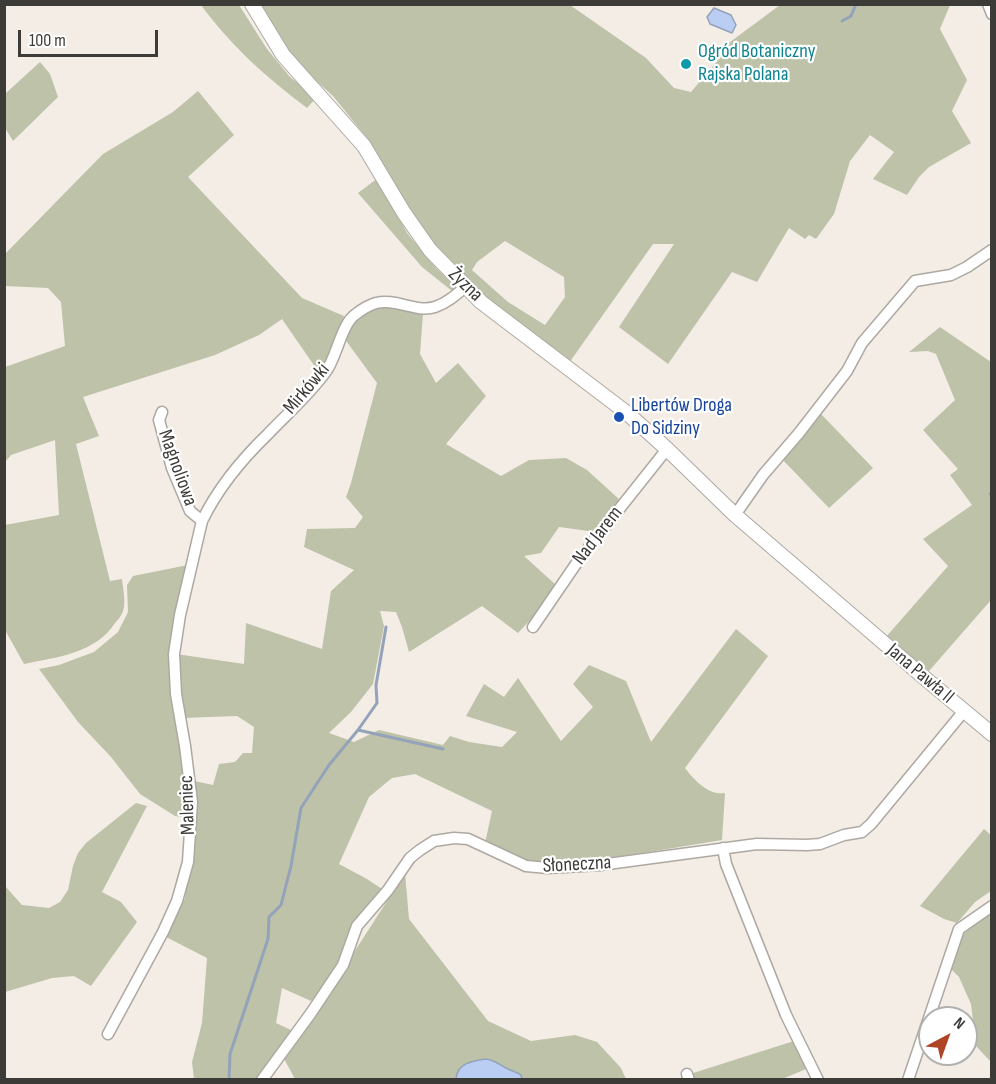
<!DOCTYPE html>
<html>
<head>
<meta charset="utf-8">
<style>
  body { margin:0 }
  #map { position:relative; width:996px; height:1084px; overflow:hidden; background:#f3ede6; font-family:"Sofia Sans Condensed",sans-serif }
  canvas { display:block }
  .frame { position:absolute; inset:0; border:6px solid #3d3b38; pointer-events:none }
  .north { position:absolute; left:918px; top:1006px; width:60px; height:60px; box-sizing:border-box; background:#fff; border:2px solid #b1b1af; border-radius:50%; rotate:41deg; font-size:16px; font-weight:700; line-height:24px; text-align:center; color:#3d3b38 }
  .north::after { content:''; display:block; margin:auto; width:21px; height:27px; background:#ae4626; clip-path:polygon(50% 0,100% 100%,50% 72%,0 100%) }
  .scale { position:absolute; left:18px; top:30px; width:140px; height:27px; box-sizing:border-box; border:3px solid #3d3b38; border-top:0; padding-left:8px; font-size:18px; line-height:21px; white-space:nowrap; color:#3d3b38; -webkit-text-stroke:4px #fff; paint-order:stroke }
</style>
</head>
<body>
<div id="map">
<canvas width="996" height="1084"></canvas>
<div class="frame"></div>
<div class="north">N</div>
<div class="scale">100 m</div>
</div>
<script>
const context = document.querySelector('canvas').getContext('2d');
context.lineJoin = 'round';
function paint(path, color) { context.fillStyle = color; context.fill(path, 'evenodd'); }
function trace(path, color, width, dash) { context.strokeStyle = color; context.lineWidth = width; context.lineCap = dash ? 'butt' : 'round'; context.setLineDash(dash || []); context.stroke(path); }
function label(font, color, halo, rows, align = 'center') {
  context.font = font + ' "Sofia Sans Condensed",sans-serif'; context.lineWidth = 4.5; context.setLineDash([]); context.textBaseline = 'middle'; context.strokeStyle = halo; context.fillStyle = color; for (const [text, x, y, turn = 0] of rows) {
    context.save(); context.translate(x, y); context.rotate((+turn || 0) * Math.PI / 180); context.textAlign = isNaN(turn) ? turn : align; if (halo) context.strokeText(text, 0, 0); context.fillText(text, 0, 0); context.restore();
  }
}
const green = new Path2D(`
  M201,5H239L267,49L290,77L316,98L307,108C265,76 233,48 201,5Z
  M260,5H570L646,58L674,88L691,92L723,54L726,45L780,5H950L940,29L967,80L952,111L971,143L929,167L919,177L907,195L873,179L894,152L870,135L850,161L834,214L816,239L809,235L805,239L789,228L757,282L732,272L668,364L619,327L674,244H653L569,363L462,279L433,249L371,143L333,96L303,69L274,32ZM505,241L564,277L565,297L545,325L508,302L472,270L477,262Z
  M40,62L50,74L58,97L13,141L5,128V94Z
  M198,91L234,135L188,177L302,298L344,316L331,354L320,374L282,319L259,335L215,355L83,397L99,436L76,444L110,581L122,579C123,589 126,602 123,611C122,615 118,620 115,623C95,654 56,657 24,664L5,630V525L59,515L55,440L11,455L5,462V367L65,346L61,302L48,288L5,286V254L103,154L173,112Z
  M378,178L407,233L436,268L456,287L452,291L422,267L358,193Z
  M375,307H394L423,313L420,354L436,383L458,363L486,396L446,444L501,476L529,460L566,458L587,470L620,500L596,532L559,527L541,553L524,556L556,585L531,619L518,633L482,606L409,652L402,627L396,612L380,611L384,626L373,684L351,712L329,733L354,742L379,730L443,745L450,736L469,742L502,747L517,732L466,716L484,684L504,697L518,678L561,741L593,707L573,684L589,665L626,681L651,742L736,629L768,656L685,768C694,780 709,796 725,793L722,840L558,867L528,862L485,843L492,811L415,774L392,778L369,797L339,864L367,879L382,889L334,973L311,1001L282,988L276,1023L293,1031L256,1079H194L192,1062L202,1023L207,958L166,937L185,898L192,850L194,781L213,785L219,764L235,762L243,753H252L254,727L237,716L182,718L176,654L244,664L246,623L322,649L331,591L354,570L304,547L307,529L355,528L363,517L346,497L351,483L377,383L344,338L357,318Z
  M940,327L991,362V600L929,671L886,637L948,566L923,539L972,505L950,475L958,469L923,430L955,400L936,354L928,351L909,352Z
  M820,413L873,468L829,508L781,458Z
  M188,565L172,648L189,796L187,818L175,816L140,794L111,757L78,722L39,669L59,665L94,652L118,632L128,612L127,585L133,576Z
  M136,803L147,806L102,892L121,902L137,922L91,986L74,976L52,978L5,992V886L22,905L49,908L60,902L68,890L73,866L78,853L86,843Z
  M984,829L991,835V891L975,902L957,923L944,919L920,906Z
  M405,873L409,919L488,1021L531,1041L575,1035L597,1042L621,1068L626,1079H295L283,1057L315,1013Z
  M991,910V1079H990V1061L976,1046L971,1004L959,977L951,969L959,939L982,915Z
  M794,1041L806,1069L780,1080L693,1079L690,1074Z`);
const water = new Path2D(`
  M714,8L731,15L736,25L732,33L710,24L707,17Z
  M486,1059C494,1060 499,1064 506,1068C511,1071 517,1072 521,1075L522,1079H456C457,1063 472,1061 486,1059Z`);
const stream = new Path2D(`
  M842,21L851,16L856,4
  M990,494L992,493
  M358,730L443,749
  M229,1080L230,1054L268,939L269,917L281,905L291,866L301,808L329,765L358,730L377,703L376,685L386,627`);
const minor = new Path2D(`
  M988,4L992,14
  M162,412L159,420L172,468L190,511L202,521
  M735,515L763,475L799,433L847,371L862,343L915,281L951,275L967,267L992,250
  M533,627L578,561L667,449
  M723,848L726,864L786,1015L818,1080
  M108,1034L163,932L177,901L188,862L192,802L185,746L176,694L174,654L180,615L202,521C218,488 242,459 268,434C288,413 310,394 327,370C337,355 342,323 356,314C361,310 370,305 376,303C396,298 416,313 435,307C447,303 456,295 465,287
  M687,1074L689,1080
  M262,1080L311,1013L343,965L357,926L388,890L410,858L420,850L434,841L454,838L468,839L526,866L548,868L600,865L757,844L807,845L820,844L844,835L862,832L871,824L964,711
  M908,1080L959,929L992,906`);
const tertiary = new Path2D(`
  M252,4L283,55L364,146L404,213L430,250L481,302L627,413L667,449L735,515L927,680L992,734`);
const markers = [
  [686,64,6,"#0f9aa8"],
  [619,417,6,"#1a4fb4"]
];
const cultureNames = [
  ["Ogród Botaniczny",698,52],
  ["Rajska Polana",698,75]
];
const streetNames = [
  ["Żyzna",465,285,44],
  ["Mirkówki",307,389,-50],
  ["Magnoliowa",177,468,70],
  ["Nad Jarem",598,536,-52],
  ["Jana Pawła II",920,674,40],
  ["Maleniec",188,805,-92],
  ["Słoneczna",577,865,-3]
];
const transitNames = [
  ["Libertów Droga",631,406],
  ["Do Sidziny",631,429]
];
paint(green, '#bdc2a8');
paint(water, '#b9cef2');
trace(water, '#94a2ba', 1.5);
trace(stream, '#94a2ba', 3);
trace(minor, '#aea8a2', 13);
trace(tertiary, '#aea8a2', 16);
trace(minor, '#fff', 10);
trace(tertiary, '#fff', 14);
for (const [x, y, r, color] of markers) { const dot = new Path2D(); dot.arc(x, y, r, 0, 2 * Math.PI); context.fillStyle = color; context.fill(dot); trace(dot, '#fff', 2); }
label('20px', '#0d838f', '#fff', cultureNames, 'left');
label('20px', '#3d3b38', '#fff', streetNames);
label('20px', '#164399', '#fff', transitNames, 'left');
</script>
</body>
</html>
